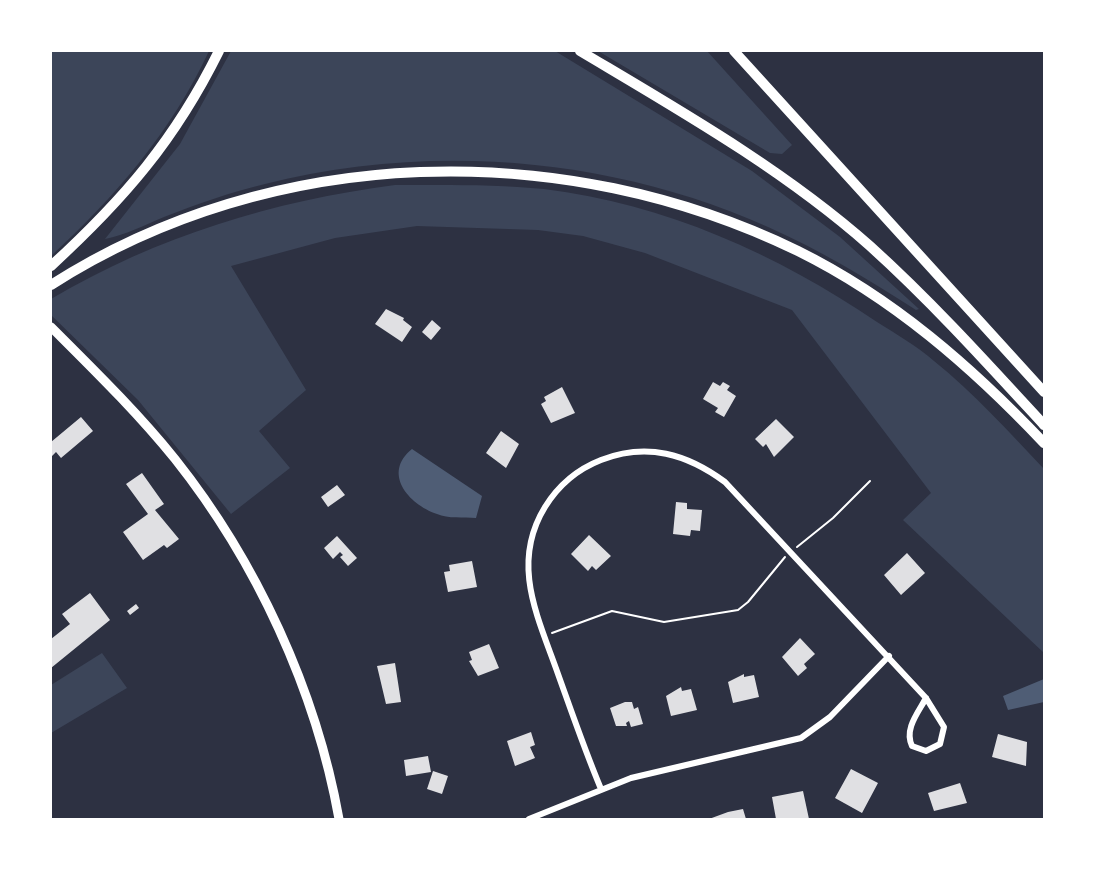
<!DOCTYPE html>
<html>
<head>
<meta charset="utf-8">
<style>
  body { margin:0 }
  #map { position:relative; width:1095px; height:870px; overflow:hidden; background:#2d3142; font-family:Cabin,sans-serif }
  canvas { display:block }
  .frame { position:absolute; inset:0; border:52px solid #fff; pointer-events:none }
</style>
</head>
<body>
<div id="map">
<canvas width="1095" height="870"></canvas>
<div class="frame"></div>
</div>
<script>
const context = document.querySelector('canvas').getContext('2d');
context.lineJoin = 'round';
function paint(path, color) { context.fillStyle = color; context.fill(path, 'evenodd'); }
function trace(path, color, width, dash) { context.strokeStyle = color; context.lineWidth = width; context.lineCap = dash ? 'butt' : 'round'; context.setLineDash(dash || []); context.stroke(path); }
const green = new Path2D(`
  M51,51H209C172,131 115,197 51,256Z
  M231,51H555L752,171L840,237L919,309L916,310C868,279 820,250 768,227C612,157 431,142 265,184C231,192 197,204 164,217C145,225 125,235 105,239L180,144Z
  M598,51H707L792,145L782,154L770,153Z
  M395,185C444,185 495,184 544,189C665,204 777,254 877,322C896,334 917,346 934,361C974,393 1009,432 1044,469V653L903,520L931,493L792,310L645,253L583,236L538,230L417,226L335,238L231,266L306,390L259,431L290,468L231,514L138,400L51,315V299C158,236 273,201 395,185Z
  M102,653L127,688L51,733V685Z`);
const water = new Path2D(`
  M412,449L482,496L476,518C464,517 448,519 437,514C408,504 382,473 412,449Z
  M1044,679V702L1008,710L1003,696Z`);
const building = new Path2D(`
  M386,309L404,318L403,320L412,327L402,342L375,324Z
  M432,320L441,328L431,340L422,332Z
  M713,382L720,386L723,382L730,386L727,390L736,396L724,417L715,412L718,408L703,399Z
  M562,387L575,413L551,423L541,404L546,401L544,397Z
  M81,417L93,431L61,458L56,452L51,457V442Z
  M776,419L794,437L774,457L766,444L763,447L755,439Z
  M501,431L519,444L506,468L486,453Z
  M142,473L164,504L155,510L179,539L167,548L164,545L143,560L123,532L148,514L126,484Z
  M337,485L345,495L328,507L321,497Z
  M676,502L687,503V509L702,510L700,531L691,530L690,536L673,534Z
  M589,535L611,556L596,570L592,566L588,571L571,554Z
  M337,536L357,558L348,566L340,557L343,555L340,552L333,559L324,548Z
  M907,553L925,573L901,595L884,575Z
  M472,561L477,587L448,592L444,572L450,571L449,565Z
  M90,593L110,620L51,668V639L70,624L62,614Z
  M136,604L139,608L130,615L127,611Z
  M800,638L815,654L804,664L807,668L798,676L782,657Z
  M489,644L499,668L478,676L469,661L472,660L469,652Z
  M395,663L401,702L386,704L377,666Z
  M744,674V677L754,675L759,697L733,703L728,682Z
  M681,687L682,691L691,689L697,710L671,716L666,696Z
  M625,702H632L634,709L638,707L643,724L631,727L629,721L626,723L627,726H616L610,708Z
  M531,732L535,745L530,747L535,758L515,766L507,741Z
  M998,734L1027,742L1026,766L992,757Z
  M428,756L431,772L406,776L404,760Z
  M851,769L878,783L862,813L835,798Z
  M433,771L448,776L442,794L427,789Z
  M960,783L967,803L934,811L928,793Z
  M803,791L809,819H776L772,797Z
  M743,809L746,819H709L728,812Z`);
const path = new Path2D(`
  M797,547L833,518L870,481
  M552,633L612,611L664,622L738,610L748,602L785,557`);
const minor = new Path2D(`
  M601,789C585,751 572,713 558,674C538,617 510,564 545,507C558,486 578,469 601,460C647,442 687,454 725,482L926,698L944,727L940,744L926,751L912,746C904,729 918,713 926,698
  M529,819L631,778L801,738L830,717L889,656`);
const secondary = new Path2D(`
  M51,327C94,370 137,412 175,459C256,561 316,690 339,819`);
const motorway = new Path2D(`
  M580,51C679,110 783,169 870,246C932,302 988,364 1044,425
  M734,51L1044,392
  M51,266C124,199 175,140 219,51
  M51,285C273,143 564,137 798,251C893,298 972,367 1044,443`);
paint(green, '#3c4559');
paint(water, '#4f5d75');
paint(building, '#e0e0e3');
trace(path, '#fff', 2);
trace(minor, '#fff', 6);
trace(secondary, '#fff', 9);
trace(motorway, '#fff', 10);
</script>
</body>
</html>
